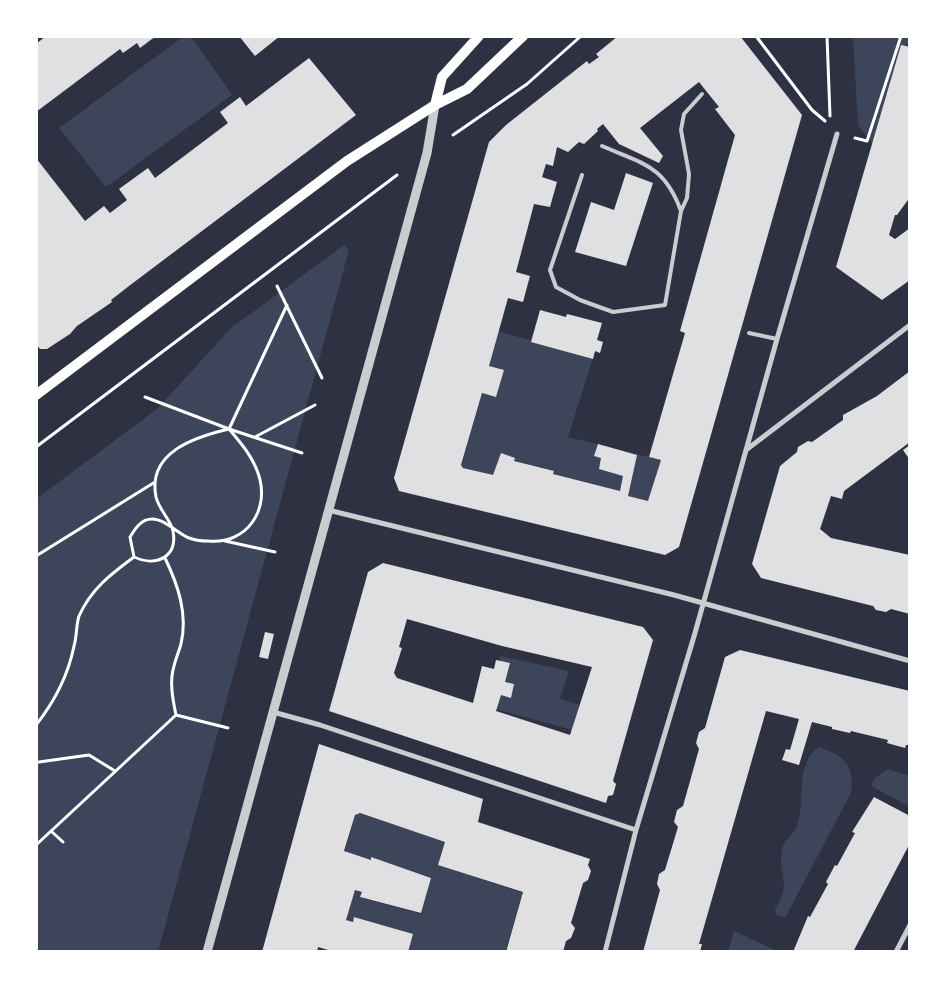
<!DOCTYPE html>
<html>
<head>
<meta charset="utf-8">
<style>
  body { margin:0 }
  #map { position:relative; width:946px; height:988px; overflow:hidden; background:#2d3142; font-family:Commissioner,sans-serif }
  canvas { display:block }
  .frame { position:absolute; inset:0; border:38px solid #fff; pointer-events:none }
</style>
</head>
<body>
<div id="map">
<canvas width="946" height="988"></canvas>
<div class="frame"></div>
</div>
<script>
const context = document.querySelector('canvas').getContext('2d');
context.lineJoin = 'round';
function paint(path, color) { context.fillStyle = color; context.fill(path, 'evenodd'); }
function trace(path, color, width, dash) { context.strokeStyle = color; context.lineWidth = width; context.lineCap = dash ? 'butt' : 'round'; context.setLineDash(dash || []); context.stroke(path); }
const green = new Path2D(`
  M184,36H191L232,95L106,187L59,128Z
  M853,36H910V44H907L875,147L858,125Z
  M344,245L349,250L158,952H36V499L157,409L231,328Z
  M498,331L593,358L568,437L661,460L649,501L628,496V493L554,474V471L500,457L493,476L461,467L482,394L496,396L503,371L489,366Z
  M500,656L569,671L560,699L580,705L572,730L488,707Z
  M819,747C845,756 855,765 851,793L785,918L776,915L775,909C793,881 777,875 782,849C784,839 796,833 798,823C805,799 795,763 819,747Z
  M887,769L910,776V807L871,786L874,779Z
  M356,812L445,842L439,865L523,893L505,952H408L413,934L355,917L353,921L346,919L355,891L362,892L361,898L421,914L431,877L345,852Z
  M734,931L777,951V952H728Z`);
const building = new Path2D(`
  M46,36H156L140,48L137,43L123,53L120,49L36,112V44Z
  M239,36H280L255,56Z
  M618,36H740L802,115L679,547L665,555L399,491L394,478L489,142L506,125L587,61L589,64L599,57L596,54ZM699,82L719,107L715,109L735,135L680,331L685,333L649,457L661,460L648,501L628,496L637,455L598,444L594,456L601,458L599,469L623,476L620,491L553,474L554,471L514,461L515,458L501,453L493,475L463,468L461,465L482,393L496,397L504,370L489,366L508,298L523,302L530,276L516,272L534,204L550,207L557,182L542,177L546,164L553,166L557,147L568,152L579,142L584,144L598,131L597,129L603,124L619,144L659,163L663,156L640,128Z
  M901,45L910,47V197L897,215H895L889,235L895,239L910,228V280L882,300L836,267Z
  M309,58L356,115L129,286L111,300L112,302L77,326L70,334L47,349H40L36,344V158L85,221L104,206L110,213L127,200L119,189L148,168L155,178L228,123L220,112L240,97L246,106Z
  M626,173L653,183L626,266L575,252L591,202L614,210Z
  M540,310L566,317L567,314L602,323L597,340L603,342L600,353L595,351L593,359L531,342Z
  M910,371V442L844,491L842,499L831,496L820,529L831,538L910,555V614L891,609L886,612L876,610L873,606L761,578L752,564L780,466L797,452L798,447L808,441L812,442L843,420V415L877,396Z
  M910,445V460L903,450Z
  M383,563L643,627L653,640L613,781L616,784L613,795L608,796L606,803L329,711L368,572ZM407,619L502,646L592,667L570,735L496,711L501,695L511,698L514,684L505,682L510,663L496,660L494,669L482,666L473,703L397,678L394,673L402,648L399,647Z
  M265,632L274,634L268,659L259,657Z
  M740,650L910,691V745H906L905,748L887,743L888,740L851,731L850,733L832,729V727L812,722L799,765L782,760L786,749L790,750L799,719L766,711L699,944H702L700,952H643L660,890L657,884L659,874L665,870L678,827L674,822L677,810L683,806L699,749L696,743L699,732L705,728L725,657Z
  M319,744L483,799L478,822L590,859L588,865L591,871L588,880L583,883L571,923L575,928L571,938L566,941L563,952H506L523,892L438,865L445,842L360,813L355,815L344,851L371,860V857L431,878L421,913L360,897L362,892L355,890L346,920L353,922L354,917L413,934L408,952H335L318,947L317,952H262Z
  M874,797L910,816V843L853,952H793L808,916L810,917L828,884L826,882L835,865L837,866L855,833L852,832Z`);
const path = new Path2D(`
  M756,36L812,110L825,121
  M827,36L830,116
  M453,135L527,84L581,36
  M855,138L867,141L901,36
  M277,286L322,378
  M145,397L229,429L302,453
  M229,429C241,443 252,456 258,473C271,509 247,545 208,541C202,541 194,540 189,538C177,533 165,519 152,519C141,519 135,529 130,537L134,557C155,567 178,558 173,531C171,520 159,510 156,497C147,452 195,437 229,429
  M229,429L287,305
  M255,437L315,405
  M36,447L397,175
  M225,541L275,552
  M36,556L155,482
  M165,558C178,585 188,614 181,644C179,651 176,658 174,666C169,682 173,700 176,715L228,728
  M36,725C55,701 68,676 74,646C77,636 76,625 79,616C91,589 111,574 134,557
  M39,762L89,755L115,771
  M51,831L63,842
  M36,845L176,715`);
const service = new Path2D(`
  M582,175L550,270L556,287L580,300L613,312L665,305L681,211C664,165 643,164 602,146
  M681,211L687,198L689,174L681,130L684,114L702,94
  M749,333L777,339`);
const minor = new Path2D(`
  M746,450L910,325
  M328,510L674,595L910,661
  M273,712L320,725L636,830
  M605,952L636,830L695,633L777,339L837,134
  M896,952L910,925`);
const tertiary = new Path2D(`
  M207,952L427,153L435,105`);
const secondary = new Path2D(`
  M435,105L442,77L479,36
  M36,395L347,161L435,105L467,89L523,36`);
paint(green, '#3c4559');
paint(building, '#e0e0e3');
trace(path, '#fff', 3);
trace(service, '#caccd0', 4);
trace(minor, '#caccd0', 5);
trace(tertiary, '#caccd0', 9);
trace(secondary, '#fff', 10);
</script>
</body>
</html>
